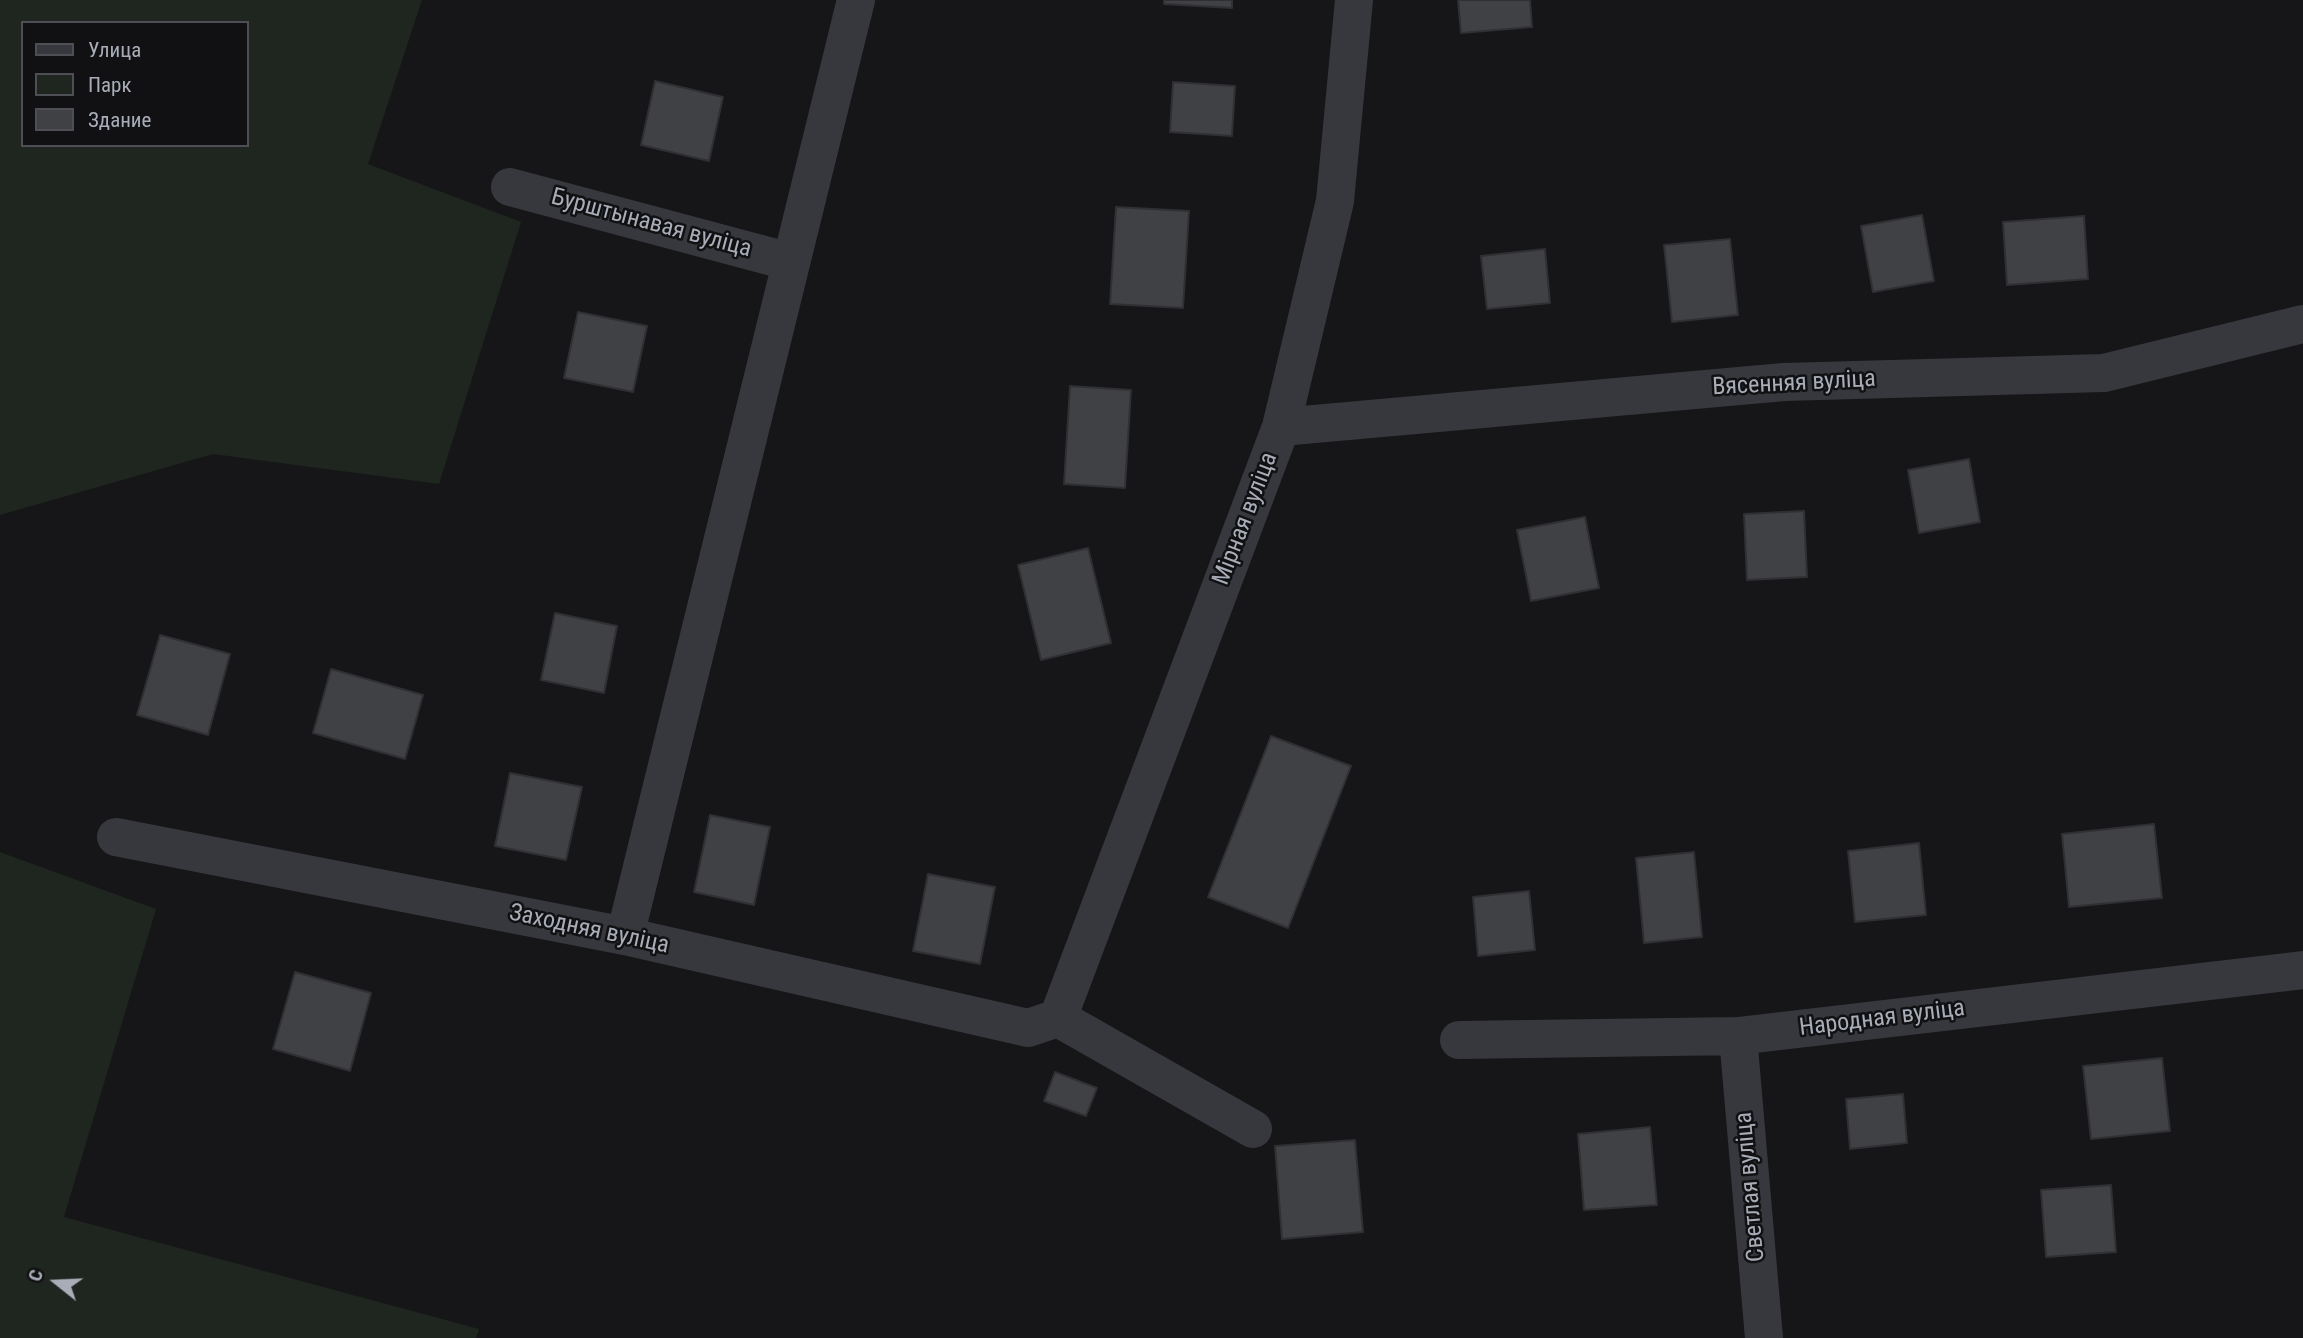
<!DOCTYPE html>
<html>
<head>
<meta charset="utf-8">
<style>
  body { margin:0 }
  #map { position:relative; width:2303px; height:1338px; overflow:hidden; background:#161618; font-family:"Roboto Condensed",sans-serif }
  canvas { display:block }
  .legend { position:absolute; left:21px; top:21px; width:228px; height:126px; box-sizing:border-box; background:#111113; border:2px solid #4d4f55; margin:0; padding:9px 12px; list-style:none; font-size:21px; color:#a8adb8 }
  .legend li { display:flex; align-items:center; gap:14px; height:35px }
  .legend b { width:35px; border:2px solid #4d4f55 }
  .north { position:absolute; left:21px; top:1247px; width:70px; height:70px; -webkit-text-stroke:5px #111113; paint-order:stroke; rotate:288deg; font-size:19px; font-weight:700; line-height:28px; text-align:center; color:#a8adb8 }
  .north::after { content:''; display:block; margin:auto; width:24px; height:32px; background:#a8adb8; clip-path:polygon(50% 0,100% 100%,50% 72%,0 100%) }
</style>
</head>
<body>
<div id="map">
<canvas width="2303" height="1338"></canvas>
<ul class="legend">
<li><b style="height:9px;background:#37383d"></b>Улица</li>
<li><b style="height:19px;background:#1e261f"></b>Парк</li>
<li><b style="height:19px;background:#404145"></b>Здание</li>
</ul>
<div class="north">С</div>
</div>
<script>
const context = document.querySelector('canvas').getContext('2d');
context.lineJoin = 'round';
function paint(path, color) { context.fillStyle = color; context.fill(path, 'evenodd'); }
function trace(path, color, width, dash) { context.strokeStyle = color; context.lineWidth = width; context.lineCap = dash ? 'butt' : 'round'; context.setLineDash(dash || []); context.stroke(path); }
function label(font, color, halo, rows, align = 'center') {
  context.font = font + ' "Roboto Condensed",sans-serif'; context.lineWidth = 5; context.setLineDash([]); context.textBaseline = 'middle'; context.strokeStyle = halo; context.fillStyle = color; for (const [text, x, y, turn = 0] of rows) {
    context.save(); context.translate(x, y); context.rotate((+turn || 0) * Math.PI / 180); context.textAlign = isNaN(turn) ? turn : align; if (halo) context.strokeText(text, 0, 0); context.fillText(text, 0, 0); context.restore();
  }
}
const green = new Path2D(`
  M0,0H422L368,164L521,222L439,484L213,454L0,515ZM23,23H247V145H23Z
  M0,852L156,909L64,1217L479,1329L476,1338H0Z`);
const building = new Path2D(`
  M1164,0H1232V8L1164,4Z
  M1458,0H1530L1532,27L1461,33Z
  M655,81L723,97L709,161L641,145Z
  M1173,82L1235,86L1232,136L1170,132Z
  M1116,207L1189,211L1183,308L1110,304Z
  M1922,215L1934,281L1873,292L1861,226Z
  M2084,216L2088,279L2007,285L2003,222Z
  M1730,239L1738,315L1672,322L1664,245Z
  M1545,249L1550,303L1487,309L1481,256Z
  M578,312L647,326L633,392L564,378Z
  M1070,386L1131,390L1125,488L1064,484Z
  M1969,459L1980,522L1919,533L1908,470Z
  M1804,511L1807,577L1747,580L1744,514Z
  M1585,517L1599,588L1531,601L1517,530Z
  M1088,548L1111,643L1041,660L1018,565Z
  M555,613L617,626L604,693L541,680Z
  M160,635L230,654L208,735L137,715Z
  M331,669L423,695L405,759L313,733Z
  M1271,736L1351,766L1288,928L1208,897Z
  M510,773L582,787L566,860L495,846Z
  M710,815L770,827L754,905L694,892Z
  M2154,824L2162,898L2069,907L2062,834Z
  M1919,843L1926,915L1855,922L1848,851Z
  M1694,852L1702,937L1644,943L1636,858Z
  M928,874L995,887L980,964L913,951Z
  M1529,891L1535,950L1478,956L1473,897Z
  M295,972L371,993L350,1071L273,1049Z
  M2162,1058L2170,1131L2091,1139L2083,1066Z
  M1055,1072L1097,1088L1086,1116L1044,1101Z
  M1903,1094L1907,1143L1850,1149L1846,1099Z
  M1650,1127L1657,1205L1584,1210L1578,1134Z
  M1355,1140L1363,1232L1282,1239L1275,1146Z
  M2111,1185L2116,1252L2046,1257L2041,1190Z`);
const minor = new Path2D(`
  M510,187L791,262
  M1281,427L1784,382L2104,373L2303,324
  M116,837L625,936L1028,1028L1058,1018
  M625,936L856,0
  M1058,1018L1281,427L1335,201L1354,0
  M1058,1018L1253,1129
  M1738,1036L1764,1338
  M1459,1040L1738,1036L2303,970`);
const streetNames = [
  ["Бурштынавая вуліца",651,224,15],
  ["Вясенняя вуліца",1794,384,-3],
  ["Мірная вуліца",1246,519,-69],
  ["Заходняя вуліца",589,930,12],
  ["Народная вуліца",1882,1019,-7],
  ["Светлая вуліца",1751,1187,-95]
];
paint(green, '#1e261f');
paint(building, '#404145');
trace(building, '#303034', 2);
trace(minor, '#37383d', 38);
label('24px', '#a8adb8', '#111113', streetNames);
</script>
</body>
</html>
